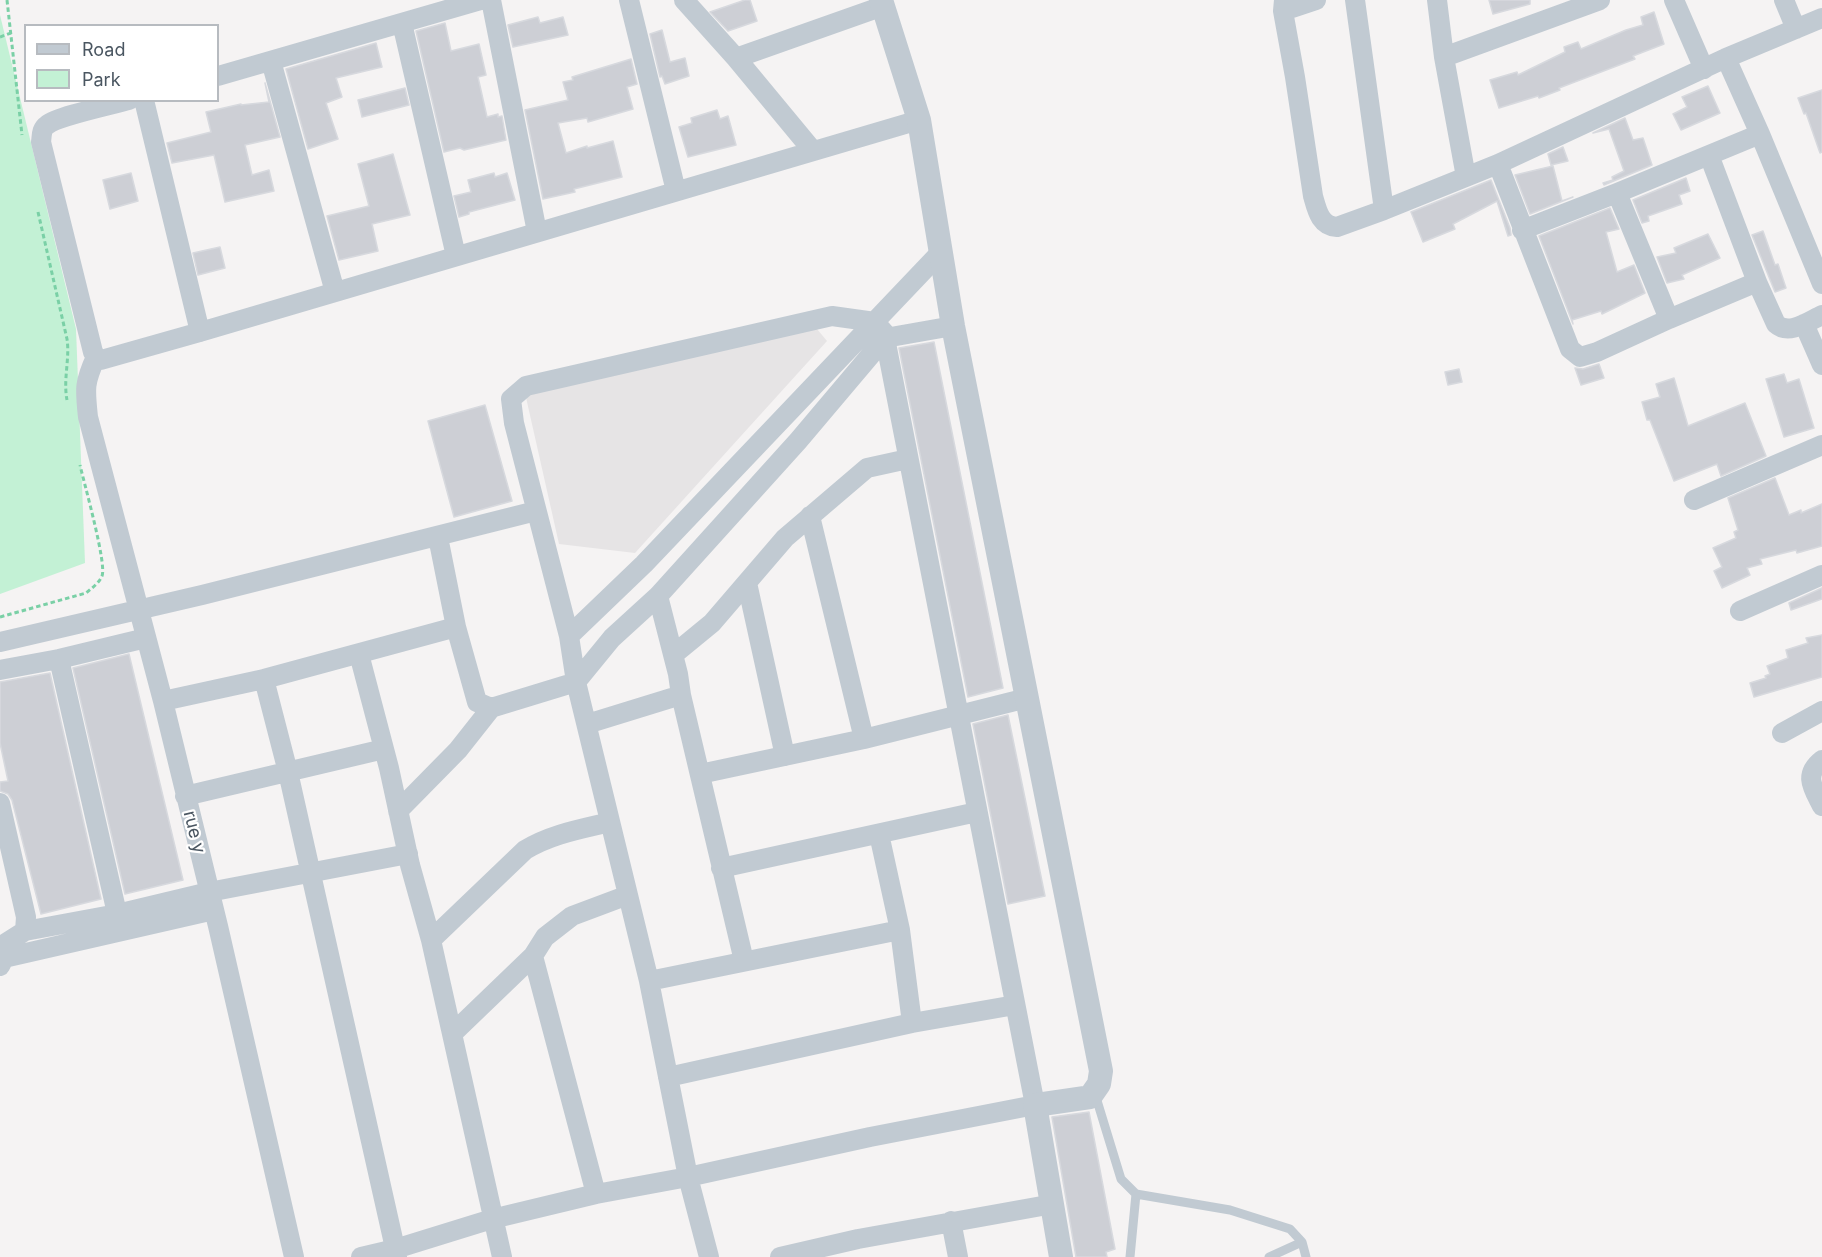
<!DOCTYPE html>
<html>
<head>
<meta charset="utf-8">
<style>
  body { margin:0 }
  #map { position:relative; width:1822px; height:1257px; overflow:hidden; background:#f5f3f3; font-family:Inter,sans-serif }
  canvas { display:block }
  .legend { position:absolute; left:24px; top:24px; width:195px; height:78px; box-sizing:border-box; background:#fff; border:2px solid #b7bbc0; margin:0; padding:8px 10px; list-style:none; font-size:18px; color:#4a5661 }
  .legend li { display:flex; align-items:center; gap:12px; height:30px }
  .legend b { width:30px; border:2px solid #b7bbc0 }
</style>
</head>
<body>
<div id="map">
<canvas width="1822" height="1257"></canvas>
<ul class="legend">
<li><b style="height:8px;background:#c1cad2"></b>Road</li>
<li><b style="height:16px;background:#c3f1d5"></b>Park</li>
</ul>
</div>
<script>
const context = document.querySelector('canvas').getContext('2d');
context.lineJoin = 'round';
function paint(path, color) { context.fillStyle = color; context.fill(path, 'evenodd'); }
function trace(path, color, width, dash) { context.strokeStyle = color; context.lineWidth = width; context.lineCap = dash ? 'butt' : 'round'; context.setLineDash(dash || []); context.stroke(path); }
function label(font, color, halo, rows, align = 'center') {
  context.font = font + ' Inter,sans-serif'; context.lineWidth = 4.5; context.setLineDash([]); context.textBaseline = 'middle'; context.strokeStyle = halo; context.fillStyle = color; for (const [text, x, y, turn = 0] of rows) {
    context.save(); context.translate(x, y); context.rotate((+turn || 0) * Math.PI / 180); context.textAlign = isNaN(turn) ? turn : align; if (halo) context.strokeText(text, 0, 0); context.fillText(text, 0, 0); context.restore();
  }
}
const education = new Path2D(`
  M817,329L827,341L635,553L559,544L525,393Z`);
const green = new Path2D(`
  M0,15L76,329L85,563L0,594Z`);
const building = new Path2D(`
  M745,0H750L757,21L728,31L710,12Z
  M1489,0H1530V4L1493,14Z
  M1654,12L1664,44L1633,56L1635,59L1559,88L1560,90L1539,98L1538,96L1499,108L1490,80L1517,72L1518,75L1565,52L1564,47L1578,42L1581,49L1626,30L1643,25L1641,17Z
  M538,17L540,23L563,17L568,35L513,47L508,25Z
  M445,23L451,51L479,44L486,75L478,77L487,117L498,114V117L502,116L506,140L464,150L460,148L444,152L416,31Z
  M662,30L670,62L685,58L689,76L665,84L662,76L660,77L650,34Z
  M376,43L382,67L336,78L342,97L326,103L338,139L308,149L286,69Z
  M631,59L637,84L627,87L633,109L588,122L587,118L558,123L566,153L587,146V148L613,141L622,177L574,189L575,192L543,199L525,110L568,100L563,82L573,80L572,77Z
  M265,83L280,137L245,145L252,175L269,170L274,191L225,202L214,155L172,163L167,143L211,132L206,112L241,104V105L269,102Z
  M1708,86L1720,113L1681,130L1673,114L1687,107L1682,97Z
  M405,88L409,105L362,117L358,100Z
  M1822,90V152L1820,153L1806,113L1804,114L1798,98Z
  M717,110L720,119L728,116L736,145L688,157L679,127L692,123L691,118Z
  M1625,118L1633,140L1643,138L1652,165L1604,185L1603,183L1613,180L1612,177L1624,171L1609,129L1593,133Z
  M1563,147L1568,161L1551,165L1548,154Z
  M393,154L410,215L372,224L378,251L339,260L327,216L369,206L358,164Z
  M1553,166L1562,201L1573,197L1530,214L1515,175Z
  M131,173L138,201L110,209L103,180Z
  M494,173L495,177L507,173L515,200L469,212V214L459,217L454,196L471,192L468,180Z
  M1686,178L1690,191L1679,195L1682,204L1648,216L1649,221L1642,223L1633,200Z
  M1491,180L1510,228L1511,235L1508,236L1497,201L1453,224L1455,229L1423,242L1411,212Z
  M1610,208L1619,229L1606,232L1617,272L1634,265L1645,293L1602,314L1601,311L1572,320L1573,324L1539,236Z
  M1763,231L1775,265L1778,264L1786,288L1775,292L1752,235Z
  M1708,234L1720,258L1682,275L1684,279L1667,283L1657,257L1676,253L1674,248Z
  M220,247L225,268L198,275L193,253Z
  M934,342L1003,688L968,697L899,348Z
  M1599,364L1604,378L1581,385L1575,368L1583,369Z
  M1459,369L1462,382L1448,385L1445,372Z
  M1784,374L1787,383L1799,379L1814,428L1784,437L1766,379Z
  M1674,378L1688,426L1745,403L1766,456L1721,476L1717,464L1674,481L1650,420H1647L1642,402L1660,397L1656,384Z
  M485,405L512,501L454,517L428,421Z
  M1775,478L1789,515L1801,510V513L1822,504V546L1797,553L1796,550L1760,559L1762,564L1747,568L1750,575L1722,588L1714,571L1722,567L1713,548L1736,538L1734,532L1738,530L1728,498Z
  M1822,588V599L1791,610L1789,603Z
  M1822,635V677L1754,697L1750,683L1766,678L1765,676L1770,674L1767,666L1788,658L1786,650L1808,643L1806,638Z
  M129,654L183,880L125,894L73,668Z
  M50,673L101,899L41,914L12,800L8,794L0,791V782L8,781L0,743V682Z
  M1008,715L1045,896L1008,904L973,724Z
  M1089,1112L1115,1249L1106,1252L1107,1257H1076L1052,1117Z`);
const path = new Path2D(`
  M7,0L22,135
  M0,37L11,33
  M38,212L67,339C70,359 63,379 67,400
  M0,617L86,593C92,588 99,583 102,576C107,564 84,483 80,465`);
const service = new Path2D(`
  M1095,1094L1121,1179L1136,1194L1230,1210L1290,1229L1302,1242L1306,1257
  M1130,1257L1136,1194
  M1269,1257L1302,1242`);
const minor = new Path2D(`
  M491,0L537,232
  M629,0L676,191
  M684,0L736,58L813,151
  M1284,0L1283,11L1295,77L1313,196C1317,210 1320,226 1337,227L1384,210
  M1355,0L1384,210L1498,164L1726,58L1822,18
  M1437,0L1444,57L1466,177
  M1674,0L1704,69
  M1784,0L1796,29
  M1283,11L1316,0
  M402,23L456,256
  M1444,57L1600,0
  M736,58L883,6
  M1726,58L1760,134L1822,284
  M271,61L335,292
  M218,76L481,0
  M129,100C112,105 58,116 47,125C41,129 42,136 41,142L93,352L96,357L101,360L200,332L919,120
  M144,100L200,332
  M1709,155L1757,282L1776,324C1789,336 1809,321 1822,315
  M1498,164L1570,349L1580,357L1597,352L1669,319L1757,282
  M1617,193L1669,319
  M1522,230L1617,193L1760,134
  M1804,324L1822,365
  M96,357C84,383 85,389 88,417L163,701
  M1694,500L1822,445
  M810,516L864,739
  M438,537L456,627L477,702L491,708L576,682L612,638L658,596L798,441L885,338L953,326
  M747,583L785,756
  M658,596L678,674L681,695L744,961
  M1740,611L1822,575
  M569,636L644,564L941,252
  M0,642L202,595L536,511
  M359,654L389,768L410,865L431,940L502,1257
  M673,655L712,623L785,538L867,468L908,459
  M59,659L121,931
  M0,670L59,659L146,638
  M264,679L288,772L397,1257
  M587,724L681,695
  M1782,733L1822,711
  M1822,760C1803,775 1813,788 1822,806
  M700,774L864,739L1027,698
  M185,796L384,749
  M0,803L26,917L25,931L6,943L4,958L0,966
  M398,811L458,750L492,707
  M879,834L900,930L912,1023
  M721,868L977,812
  M25,931L117,914L209,892L408,854
  M431,940L525,850C551,834 581,829 610,822
  M533,956L596,1194
  M4,958L214,910
  M649,981L900,930
  M453,1033L533,956L545,937L572,916L628,895
  M668,1077L912,1023L1015,1005
  M951,1221L958,1257
  M294,1257L218,926L163,701L264,679L456,627
  M361,1257L395,1249L492,1219L596,1194L688,1177L870,1137L1035,1105L885,338
  M709,1257L688,1177L649,981L576,682L569,636L514,423L511,399L526,386L832,316L875,322L889,338
  M780,1257L858,1239L1053,1204`);
const tertiary = new Path2D(`
  M881,0L919,120L953,326L1101,1071L1099,1084L1090,1097L1035,1105L1061,1257`);
const streetNames = [
  ["rue y",194,832,76]
];
paint(education, '#e6e4e5');
paint(green, '#c3f1d5');
paint(building, '#cdcfd5');
trace(building, '#d7d9de', 1.5);
trace(path, '#7ad0a6', 3, [4.5, 3]);
trace(service, '#c1cad2', 9);
trace(minor, '#c1cad2', 20);
trace(tertiary, '#c1cad2', 24);
label('18px', '#4a5661', '#fff', streetNames);
</script>
</body>
</html>
